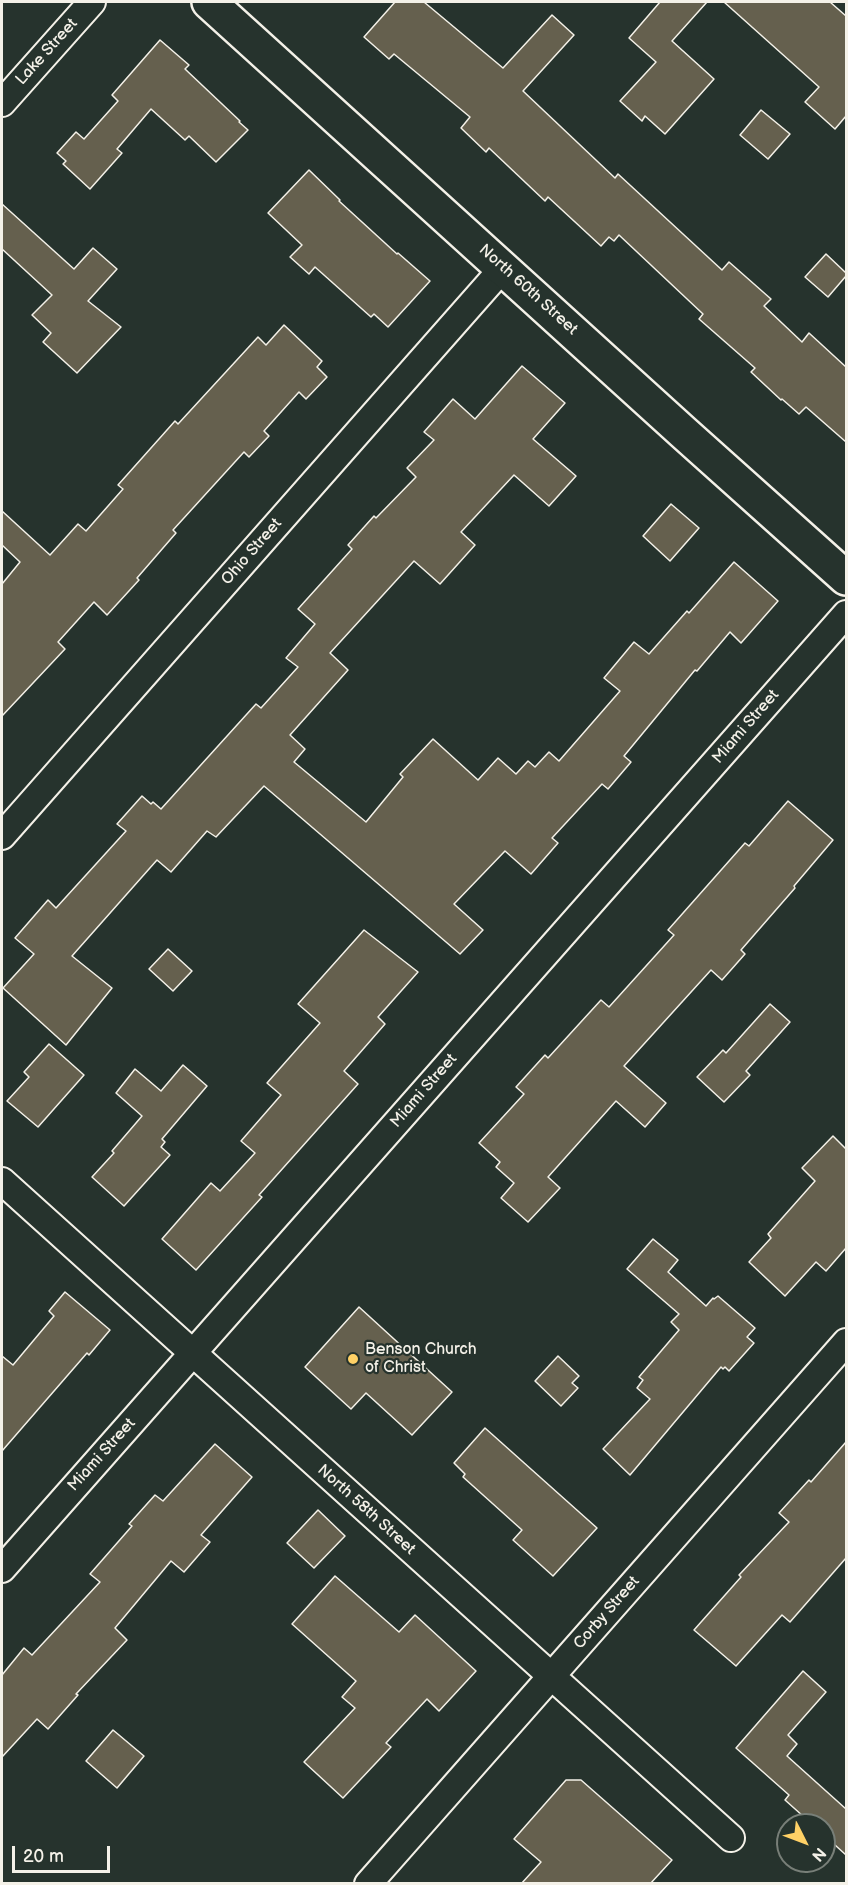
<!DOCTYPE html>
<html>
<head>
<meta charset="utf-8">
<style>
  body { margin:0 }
  #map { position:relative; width:848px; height:1885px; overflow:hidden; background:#26332d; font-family:"Balsamiq Sans",sans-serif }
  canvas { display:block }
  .frame { position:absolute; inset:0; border:3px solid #f4f1e8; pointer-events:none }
  .north { position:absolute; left:776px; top:1813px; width:60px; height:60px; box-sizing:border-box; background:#26332d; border:2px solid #787f78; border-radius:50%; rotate:132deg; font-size:16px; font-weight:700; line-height:24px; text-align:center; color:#f4f1e8 }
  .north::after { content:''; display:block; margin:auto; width:21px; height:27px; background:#ffd166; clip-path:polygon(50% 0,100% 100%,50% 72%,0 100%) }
  .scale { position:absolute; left:12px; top:1846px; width:98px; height:27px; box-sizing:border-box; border:3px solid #f4f1e8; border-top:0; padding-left:8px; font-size:18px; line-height:21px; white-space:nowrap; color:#f4f1e8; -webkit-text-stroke:4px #26332d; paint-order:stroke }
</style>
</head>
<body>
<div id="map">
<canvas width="848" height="1885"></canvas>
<div class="frame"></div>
<div class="north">N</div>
<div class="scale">20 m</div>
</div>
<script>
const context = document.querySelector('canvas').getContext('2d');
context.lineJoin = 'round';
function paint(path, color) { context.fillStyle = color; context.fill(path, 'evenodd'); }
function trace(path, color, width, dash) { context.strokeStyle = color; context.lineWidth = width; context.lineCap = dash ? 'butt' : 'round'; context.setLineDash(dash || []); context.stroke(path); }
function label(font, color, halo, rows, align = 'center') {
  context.font = font + ' "Balsamiq Sans",sans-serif'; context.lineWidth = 4.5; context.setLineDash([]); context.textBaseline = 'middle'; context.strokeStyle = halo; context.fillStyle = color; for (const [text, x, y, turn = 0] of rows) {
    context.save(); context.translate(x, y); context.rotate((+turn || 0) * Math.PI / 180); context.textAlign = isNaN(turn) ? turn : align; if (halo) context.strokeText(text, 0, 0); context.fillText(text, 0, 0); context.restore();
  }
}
const building = new Path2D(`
  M395,2H424L503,68L552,15L574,35L523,91L615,178L618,174L722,270L729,262L771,299L764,306L802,342L809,333L846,367V442L806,407L799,414L782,399L781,400L751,372L755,368L699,319L703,314L619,235L614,241L609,237L601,246L548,197L545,201L489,148L486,152L461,128L470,117L394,54L389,59L364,37Z
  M660,2H707L672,41L714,79L665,134L645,116L642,121L620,101L656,62L629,38Z
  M724,2H830L846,16V116L835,129L805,102L819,87Z
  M160,40L189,65L185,69L240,121L239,122L248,130L216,162L189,136L185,140L151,109L117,149L122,153L90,189L63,164L66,161L57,153L76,132L84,139L118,101L112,95Z
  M761,110L790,134L768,159L740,135Z
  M309,170L340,200L339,201L397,254L398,253L430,281L388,327L374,314L371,317L315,267L309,274L290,257L302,245L268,213Z
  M2,204L74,269L93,248L117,269L88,301L121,327L77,373L43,342L51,333L32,315L52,295L2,249Z
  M826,254L846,273V276L828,297L805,277Z
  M284,325L322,361L317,367L327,377L306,399L299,392L264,431L269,436L249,457L244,452L173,530L176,533L137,578L139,580L107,615L94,602L58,642L65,649L2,716V584L20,562L2,545V511L50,555L78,524L86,531L123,489L118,485L175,421L178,424L258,337L266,345Z
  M522,366L565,403L533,439L576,476L549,506L514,475L461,532L475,545L440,584L414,561L330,653L348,670L290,735L305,749L294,762L366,822L403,777L400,774L433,739L478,780L498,758L516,774L528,761L535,767L549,752L559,761L620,691L604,678L634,642L649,654L687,611L689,613L734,562L778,601L741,643L730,632L697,671L695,670L624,756L631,762L608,789L602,784L552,838L558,843L531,874L505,851L454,904L483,930L460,954L264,786L216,837L207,831L171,872L157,860L72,956L112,988L66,1045L3,988L34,954L15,938L48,900L56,908L126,831L117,824L142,796L151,804L153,802L161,809L256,704L261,708L298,667L286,658L315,624L298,609L352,549L348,545L374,516L376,518L416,477L407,468L434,440L424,432L453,399L475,419Z
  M671,504L699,528L670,561L643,536Z
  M788,801L833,840L794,886L795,888L741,950L745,954L722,980L711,970L624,1066L666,1103L645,1127L616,1101L548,1177L560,1188L528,1222L501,1198L514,1183L496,1167L500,1162L479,1143L524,1094L516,1087L545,1055L548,1058L601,1000L609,1007L674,935L668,930L745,843L749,846Z
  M364,930L418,972L378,1017L385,1024L344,1071L358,1084L259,1195L262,1197L196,1270L162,1239L211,1183L220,1191L255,1153L241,1141L281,1095L267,1083L320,1023L298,1004Z
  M168,949L192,971L173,991L149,969Z
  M770,1004L790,1022L746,1071L750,1075L724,1102L697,1077L723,1050L726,1053Z
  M49,1044L84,1075L38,1127L7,1101L29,1077L24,1072Z
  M183,1065L207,1086L162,1139L165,1142L161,1147L170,1155L124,1206L92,1177L114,1153L112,1151L142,1116L116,1093L135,1069L161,1091Z
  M833,1136L846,1149V1248L826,1271L816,1262L785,1296L749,1262L771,1238L768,1234L815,1181L802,1168Z
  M653,1239L678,1260L668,1272L706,1306L713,1298L714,1299L718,1296L755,1328L747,1337L754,1343L729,1371L725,1367L723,1369L721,1367L630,1475L603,1449L650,1399L637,1388L643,1380L639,1377L679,1330L671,1322L679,1314L627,1269Z
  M65,1292L110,1330L89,1355L87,1353L2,1451V1356L13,1365L54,1316L49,1311Z
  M359,1307L452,1392L412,1435L366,1393L351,1409L305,1367Z
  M558,1356L579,1376L572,1383L578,1388L561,1406L535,1381Z
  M485,1428L597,1528L553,1576L513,1540L522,1530L463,1477L465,1474L454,1463Z
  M846,1442V1558L790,1622L782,1615L736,1666L694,1630L741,1577L739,1575L789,1522L779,1513L809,1480L811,1482Z
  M215,1444L252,1477L201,1535L210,1542L184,1572L171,1561L115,1628L127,1640L76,1694L78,1695L48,1729L37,1719L2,1757V1675L24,1648L32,1655L100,1582L90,1574L132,1526L129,1524L155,1495L163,1501Z
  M318,1510L345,1536L314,1568L287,1543Z
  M335,1576L399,1632L415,1615L476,1671L439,1711L427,1699L386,1743L391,1747L343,1798L304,1762L355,1708L342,1697L356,1681L292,1624Z
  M803,1671L826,1692L788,1735L797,1744L787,1756L846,1809V1855L824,1835V1825H813L785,1800L789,1795L736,1748Z
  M113,1730L144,1756L117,1788L86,1761Z
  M566,1780H581L672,1860L650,1884H521L541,1862L514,1839Z`);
const street = new Path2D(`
  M2,103L92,2
  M2,836L503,268
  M2,1181L731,1838
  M2,1569L846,614
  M368,1884L846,1342`);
const secondary = new Path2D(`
  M209,2L684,433L846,578`);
const markers = [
  [353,1359,6,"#ffd166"]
];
const streetNames = [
  ["Lake Street",47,52,-48],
  ["North 60th Street",528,290,42],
  ["Ohio Street",252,552,-49],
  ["Miami Street",746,727,-49],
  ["Miami Street",424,1091,-49],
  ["Miami Street",102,1455,-48],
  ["North 58th Street",366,1510,42],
  ["Corby Street",607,1613,-49]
];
const poiNames = [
  ["Benson Church",365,1350],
  ["of Christ",365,1368]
];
paint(building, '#65604e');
trace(building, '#f4f1e8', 1.5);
trace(street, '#f4f1e8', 30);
trace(secondary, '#f4f1e8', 38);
trace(street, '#26332d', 26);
trace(secondary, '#26332d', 33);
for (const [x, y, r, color] of markers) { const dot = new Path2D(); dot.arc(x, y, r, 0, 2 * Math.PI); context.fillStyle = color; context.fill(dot); trace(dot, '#26332d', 2); }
label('16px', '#f4f1e8', '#26332d', streetNames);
label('16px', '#f4f1e8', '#26332d', poiNames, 'left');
</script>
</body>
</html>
